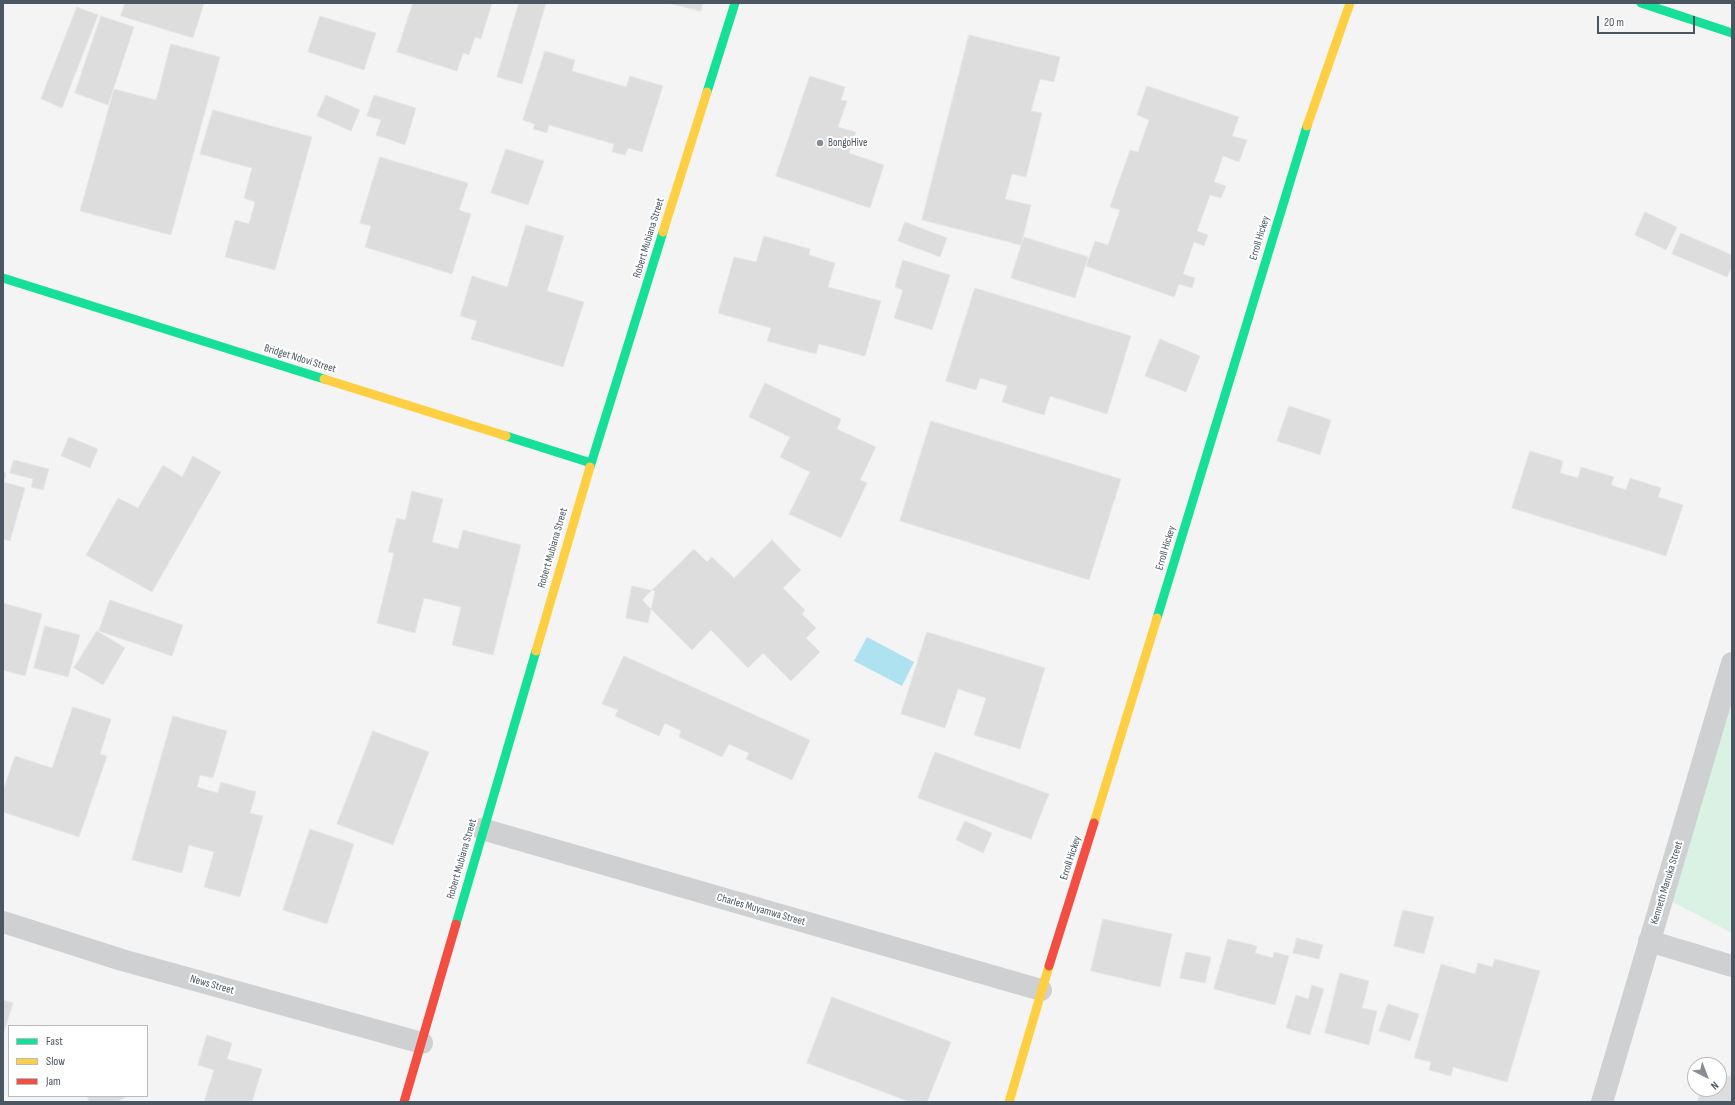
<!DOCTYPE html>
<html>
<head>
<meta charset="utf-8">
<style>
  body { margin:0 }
  #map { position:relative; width:1735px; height:1105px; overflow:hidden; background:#f4f4f4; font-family:"Sofia Sans Condensed",sans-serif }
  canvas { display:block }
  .frame { position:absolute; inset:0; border:4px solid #4a5661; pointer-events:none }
  .legend { position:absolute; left:8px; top:1025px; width:140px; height:72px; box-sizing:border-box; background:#fff; border:1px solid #b7bbc0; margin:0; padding:5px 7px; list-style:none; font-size:12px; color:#4a5661 }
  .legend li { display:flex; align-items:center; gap:8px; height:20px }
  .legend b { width:20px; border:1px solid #b7bbc0 }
  .north { position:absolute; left:1687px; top:1057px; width:40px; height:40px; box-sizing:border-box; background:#fff; border:1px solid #b7bbc0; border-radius:50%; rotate:138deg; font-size:11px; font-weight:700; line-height:16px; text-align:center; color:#4a5661 }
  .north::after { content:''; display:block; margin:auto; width:14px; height:18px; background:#868d94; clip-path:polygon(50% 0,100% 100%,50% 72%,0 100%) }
  .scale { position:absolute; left:1597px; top:16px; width:98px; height:18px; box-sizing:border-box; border:2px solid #4a5661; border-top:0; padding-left:5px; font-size:12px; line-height:14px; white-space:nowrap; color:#4a5661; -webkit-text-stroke:3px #fff; paint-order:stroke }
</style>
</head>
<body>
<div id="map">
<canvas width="1735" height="1105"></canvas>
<div class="frame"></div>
<ul class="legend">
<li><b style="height:5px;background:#16e098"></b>Fast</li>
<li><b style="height:5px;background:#ffcf43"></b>Slow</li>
<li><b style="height:5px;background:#f24e42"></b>Jam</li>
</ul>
<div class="north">N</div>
<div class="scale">20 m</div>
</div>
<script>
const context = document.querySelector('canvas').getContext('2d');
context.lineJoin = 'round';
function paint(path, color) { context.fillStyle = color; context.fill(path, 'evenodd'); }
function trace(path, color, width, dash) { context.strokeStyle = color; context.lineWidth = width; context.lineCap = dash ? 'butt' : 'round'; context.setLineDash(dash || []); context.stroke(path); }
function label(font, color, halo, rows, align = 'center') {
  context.font = font + ' "Sofia Sans Condensed",sans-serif'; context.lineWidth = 4; context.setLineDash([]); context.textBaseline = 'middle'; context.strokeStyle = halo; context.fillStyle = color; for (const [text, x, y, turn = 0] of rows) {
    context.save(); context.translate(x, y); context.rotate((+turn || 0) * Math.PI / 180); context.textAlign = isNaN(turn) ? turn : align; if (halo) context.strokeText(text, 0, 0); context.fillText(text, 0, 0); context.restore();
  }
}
const green = new Path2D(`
  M1732,678V933L1665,898Z`);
const water = new Path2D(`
  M867,637L914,662L902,686L854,661Z`);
const building = new Path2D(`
  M125,3H204L193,38L121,16Z
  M413,3H492L481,39L475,37L469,55L463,53L457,71L397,52Z
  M519,3H546L522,84L497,77Z
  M668,3H703L701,11Z
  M77,7L98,15L62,108L41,99Z
  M101,16L134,27L108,105L75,93Z
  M320,16L376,33L364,70L308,52Z
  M969,35L1060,57L1054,82L1040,79L1031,111L1042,113L1026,177L1012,174L1005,199L1031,205L1021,245L922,220Z
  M171,44L220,57L171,235L80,211L114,89L156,100Z
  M545,51L575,60L572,71L626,87L630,76L663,86L642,152L628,148L625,155L612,152L614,144L549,125L547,133L533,129L535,124L523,120Z
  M810,76L845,87L841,100L847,101L838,127L856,132L849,153L884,165L870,208L776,176Z
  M1147,86L1239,117L1232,136L1247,140L1239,162L1223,156L1214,182L1226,186L1221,198L1210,195L1197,231L1208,235L1204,246L1194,242L1183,274L1195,278L1192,288L1179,284L1174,297L1086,266L1095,241L1108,245L1120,210L1110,207L1130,150L1138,152L1149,120L1137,115Z
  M326,95L360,110L351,131L317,116Z
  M374,95L416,108L405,145L376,135L381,120L367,116Z
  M213,110L312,137L275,270L225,257L235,220L249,224L255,202L244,198L252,168L200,154Z
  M506,149L544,161L528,205L491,193Z
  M380,157L468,183L459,210L471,214L452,274L365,247L371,226L360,223Z
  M1645,212L1677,227L1666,250L1635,235Z
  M905,222L947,238L940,257L898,241Z
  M526,225L564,236L547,291L584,302L563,367L471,339L477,321L460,316L472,276L507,287Z
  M1681,233L1732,255V267L1727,277L1672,254Z
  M764,236L810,249L809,255L835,263L828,287L881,301L865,356L819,344L816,354L767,341L771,328L718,313L734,257L756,262Z
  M1024,237L1088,257L1075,298L1011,278Z
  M903,260L950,275L932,330L894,318L903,290L895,287Z
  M975,288L1131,336L1107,414L1050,396L1044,415L1002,402L1007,386L980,378L976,390L946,381Z
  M1160,339L1200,356L1186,392L1145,376Z
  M765,383L841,419L837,429L876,447L860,480L867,483L841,538L789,514L810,472L780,457L790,437L749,417Z
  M1289,406L1331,420L1320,455L1277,441Z
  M931,421L1121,479L1089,580L900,521Z
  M69,437L98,449L90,468L61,456Z
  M1530,451L1563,461L1560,473L1578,478L1581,467L1614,477L1611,485L1626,490L1630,478L1661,488L1658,497L1683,505L1666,556L1512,508Z
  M193,456L221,472L152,592L86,555L118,498L138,508L163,465L182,477Z
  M14,460L49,469L43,490L31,487L33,479L10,473Z
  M3,472L6,473L4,482L25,488L10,541L3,539Z
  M412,491L443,499L432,542L458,549L463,530L521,545L493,655L452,645L461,607L424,598L415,633L377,623L394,553L388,552L397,518L405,520Z
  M772,540L801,570L783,588L805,610L802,614L816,628L806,638L820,652L791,681L763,653L748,668L711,630L692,650L642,600L694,549L707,562L712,557L734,578Z
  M632,586L655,591L648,623L626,618Z
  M110,600L183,625L172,656L99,631Z
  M3,603L42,614L25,676L3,670Z
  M45,626L80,635L68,677L34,668Z
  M97,631L125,648L103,685L74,668Z
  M927,632L1045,668L1020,749L974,735L986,698L958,689L945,728L901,714Z
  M624,656L810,740L792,780L746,759L749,753L729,744L722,757L679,737L681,731L665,723L659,736L615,716L618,710L602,704Z
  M73,707L111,719L100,754L107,756L79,837L3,812V791L15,756L52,768Z
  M173,716L227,731L213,778L200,775L197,787L218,793L221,782L256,792L250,813L263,816L240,897L204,887L214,852L189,845L182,873L132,860Z
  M373,731L429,752L393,845L337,824Z
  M935,752L1049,794L1031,839L918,798Z
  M965,821L992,833L983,853L956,840Z
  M310,829L354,844L327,924L283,910Z
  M1403,910L1434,917L1424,954L1394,946Z
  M1103,919L1172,934L1160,987L1091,971Z
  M1297,938L1323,945L1319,959L1293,953Z
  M1228,939L1257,946L1255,953L1273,958L1274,952L1289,956L1275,1005L1214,989Z
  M1186,952L1211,957L1205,983L1180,978Z
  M1495,959L1540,971L1507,1082L1453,1067L1451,1076L1429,1070L1431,1062L1414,1058L1441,964L1475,974L1478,963L1492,967Z
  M1340,973L1369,981L1362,1008L1377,1011L1369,1045L1325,1033Z
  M1312,985L1324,989L1310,1035L1286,1028L1296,995L1308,999Z
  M832,997L951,1042L927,1102H910L807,1063Z
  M3,1000L13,1003L3,1035Z
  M1388,1004L1419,1014L1410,1041L1379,1031Z
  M207,1035L232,1043L227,1059L262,1069L252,1102H204L214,1070L198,1065Z
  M1732,1070V1102H1697L1701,1089H1719V1073L1730,1077Z
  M87,1096H126V1097L117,1102H90Z`);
const street = new Path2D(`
  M482,829L1041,990
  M3,922L122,960L422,1043
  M1649,941L1732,966
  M1602,1102L1732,663`);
const fast = new Path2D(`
  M1641,3L1732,33
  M707,92L735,3
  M3,278L324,379
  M506,436L591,463
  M590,467L663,232
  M1157,618L1307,126
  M456,924L536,651`);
const slow = new Path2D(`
  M1307,126L1350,3
  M663,232L707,92
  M324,379L506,436
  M536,651L590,467
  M1094,823L1157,618
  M1009,1102L1049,966`);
const jam = new Path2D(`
  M1049,966L1094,823
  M404,1102L456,924`);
const markers = [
  [820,143,4,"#868d94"]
];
const poiNames = [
  ["BongoHive",828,143]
];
const streetNames = [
  ["Robert Mubiana Street",649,238,-73],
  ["Erroll Hickey",1260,238,-73],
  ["Bridget Ndovi Street",300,359,17],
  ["Robert Mubiana Street",553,548,-74],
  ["Erroll Hickey",1166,548,-73],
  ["Erroll Hickey",1071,858,-72],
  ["Robert Mubiana Street",462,859,-74],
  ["Kenneth Manuka Street",1667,883,-73],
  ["Charles Muyamwa Street",761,910,16],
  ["News Street",212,985,16]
];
paint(green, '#d9f2e3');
paint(water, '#aee2f0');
paint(building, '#ddddde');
trace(building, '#e5e6e7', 1);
trace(street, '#ced0d2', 22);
trace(fast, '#16e098', 9);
trace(slow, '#ffcf43', 9);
trace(jam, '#f24e42', 9);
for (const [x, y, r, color] of markers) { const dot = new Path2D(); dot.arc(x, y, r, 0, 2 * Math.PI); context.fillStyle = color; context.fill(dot); trace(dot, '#fff', 1.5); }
label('11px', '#4a5661', '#fff', poiNames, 'left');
label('11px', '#4a5661', '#fff', streetNames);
</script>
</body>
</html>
